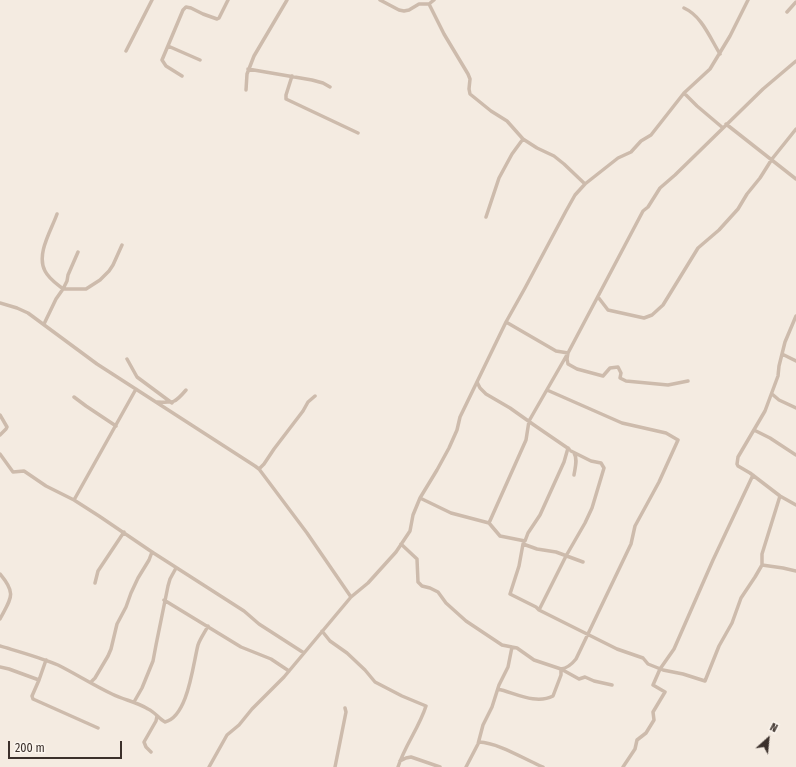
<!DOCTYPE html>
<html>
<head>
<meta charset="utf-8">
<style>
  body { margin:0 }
  #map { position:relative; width:796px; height:767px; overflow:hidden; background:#f4ebe1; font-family:"Fira Sans Condensed",sans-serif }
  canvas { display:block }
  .north { position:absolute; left:748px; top:719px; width:40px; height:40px; -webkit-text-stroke:3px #fbf5ee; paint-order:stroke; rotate:27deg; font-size:11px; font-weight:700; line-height:16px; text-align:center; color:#3b302b }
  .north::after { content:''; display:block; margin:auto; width:14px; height:18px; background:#3b302b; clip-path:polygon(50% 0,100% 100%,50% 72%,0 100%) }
  .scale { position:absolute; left:8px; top:741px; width:114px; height:18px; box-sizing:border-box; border:2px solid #3b302b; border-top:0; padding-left:5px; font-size:12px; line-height:14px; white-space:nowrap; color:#3b302b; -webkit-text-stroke:3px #fbf5ee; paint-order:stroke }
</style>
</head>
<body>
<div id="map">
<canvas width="796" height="767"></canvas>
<div class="north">N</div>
<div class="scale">200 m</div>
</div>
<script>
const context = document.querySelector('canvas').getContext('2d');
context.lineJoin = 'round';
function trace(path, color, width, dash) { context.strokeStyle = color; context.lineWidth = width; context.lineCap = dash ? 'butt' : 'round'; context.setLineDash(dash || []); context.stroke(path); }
const minor = new Path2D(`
  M380,0L399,10L404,11L409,10L419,4H429L434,0
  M429,4L444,34L468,74L470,79L469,89L470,94L491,111L507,121L523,139L537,148L554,156L564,164L585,184L618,158L631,152L641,141L651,135L684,93L710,69L730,36L748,0
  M684,8C702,16 710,38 720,54
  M787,12L796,2
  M168,46L200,60
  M126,51L152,0
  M248,69L312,80L323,83L330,87
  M182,76L166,66L162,60L183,10L186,7L191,8L203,14L217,19L219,18L228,0
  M292,76L286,95V99L358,133
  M246,90L247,74L254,56L287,0
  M684,93L697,106L723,128
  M726,124L796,179
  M57,214C51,231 36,254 45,271C49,279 57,284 63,289L67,281L68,275L78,252
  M486,217L499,178L512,154L523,139
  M598,297L608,310L644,318L652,315L663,305L698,248L719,230L738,209L747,194L760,178L772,159L796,129
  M0,303L17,308L28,313L97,364L255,466L259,469L307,533L351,597
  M796,316L785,342L779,366L778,376L765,411L738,457L737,464L738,466L750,473L780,496L796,505
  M506,322L556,351L568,353L567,359L568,364L577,369L603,376L610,368L618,367L621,373L620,378L626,381L668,385L688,381
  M44,324L56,299L63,289H86L100,280L109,271L113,265L122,245
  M782,354L796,361
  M127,359L137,377L172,403
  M477,382L480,388L486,394L510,408L534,425L569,449
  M136,389L74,500L99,516L152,552L244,611L259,624L304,653
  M772,394L779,400L796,408
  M74,397L86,406L116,426
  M157,402C174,403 175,403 186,390
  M0,415L7,427L6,429L0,435
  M754,430L770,438L796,455
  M574,453C578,459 575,468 574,475
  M0,454L13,472L24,471L46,486L74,500
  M259,469L264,464L274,449L303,411L308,402L315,396
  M420,498L451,513L489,523L526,440L529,421L568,353L643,211L648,207L660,188L675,175L763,89L796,61
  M489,523L500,536L525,541L528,533L540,515L564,462L568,448
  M401,544L417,559L418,582L422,586L430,588L438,592L446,603L466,621L502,645L517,648L534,660L561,669L579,679L585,677L594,681L612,685
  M523,544L519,566L510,594L536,607L539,610L617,649L643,658L648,664L663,670L683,674L705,681L719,646L732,623L741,598L755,577L762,565V554L780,496
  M523,544L537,549L556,552L583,562
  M762,565L783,568L796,571
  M0,574C17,594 11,598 0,619
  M95,583L98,571L124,532
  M164,600L241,647L271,659L289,671
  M539,610L566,556L585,523L592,508L604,468L601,463L591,461L571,451
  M322,631L330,641L347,653L365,670L375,682L402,696L426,706C419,728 405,745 398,767
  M0,646C20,652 39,657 58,665C76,674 93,685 112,694C124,700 137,702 148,709C155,712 159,719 165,722C188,717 193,664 198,645C200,639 205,632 208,626
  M0,667L9,669L39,680L46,660
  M39,680L32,696L33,699L98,728
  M91,682L95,678L108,656L111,649L117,624L126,607L131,593L138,578L149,560L152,552
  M498,689C515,693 536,705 553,696L561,675V669C568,668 572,664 576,659L631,544L635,526L659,482L678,440L666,433L622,423L547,390
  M134,702L142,688L153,661L156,645L168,586L170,579L176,568
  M479,742C499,743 524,759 543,767
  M151,752L146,747L144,742L156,721L157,716
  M400,761L406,758L411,757L440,767
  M209,767L227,735L239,725L252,709L284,677L351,597L368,583L396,552L410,531L413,515L420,498L437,470L449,448L457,430L460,417L506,322L525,288L566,211L575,195L585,184
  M335,767L346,712L345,708
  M466,767L478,744L483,725L492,707L499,685L508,667L512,647
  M623,767L635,749L637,740L646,733L654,720L653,712L665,692L653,685L660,669L674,649L713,560L753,475`);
trace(minor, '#cdbbac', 3.5);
</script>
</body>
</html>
